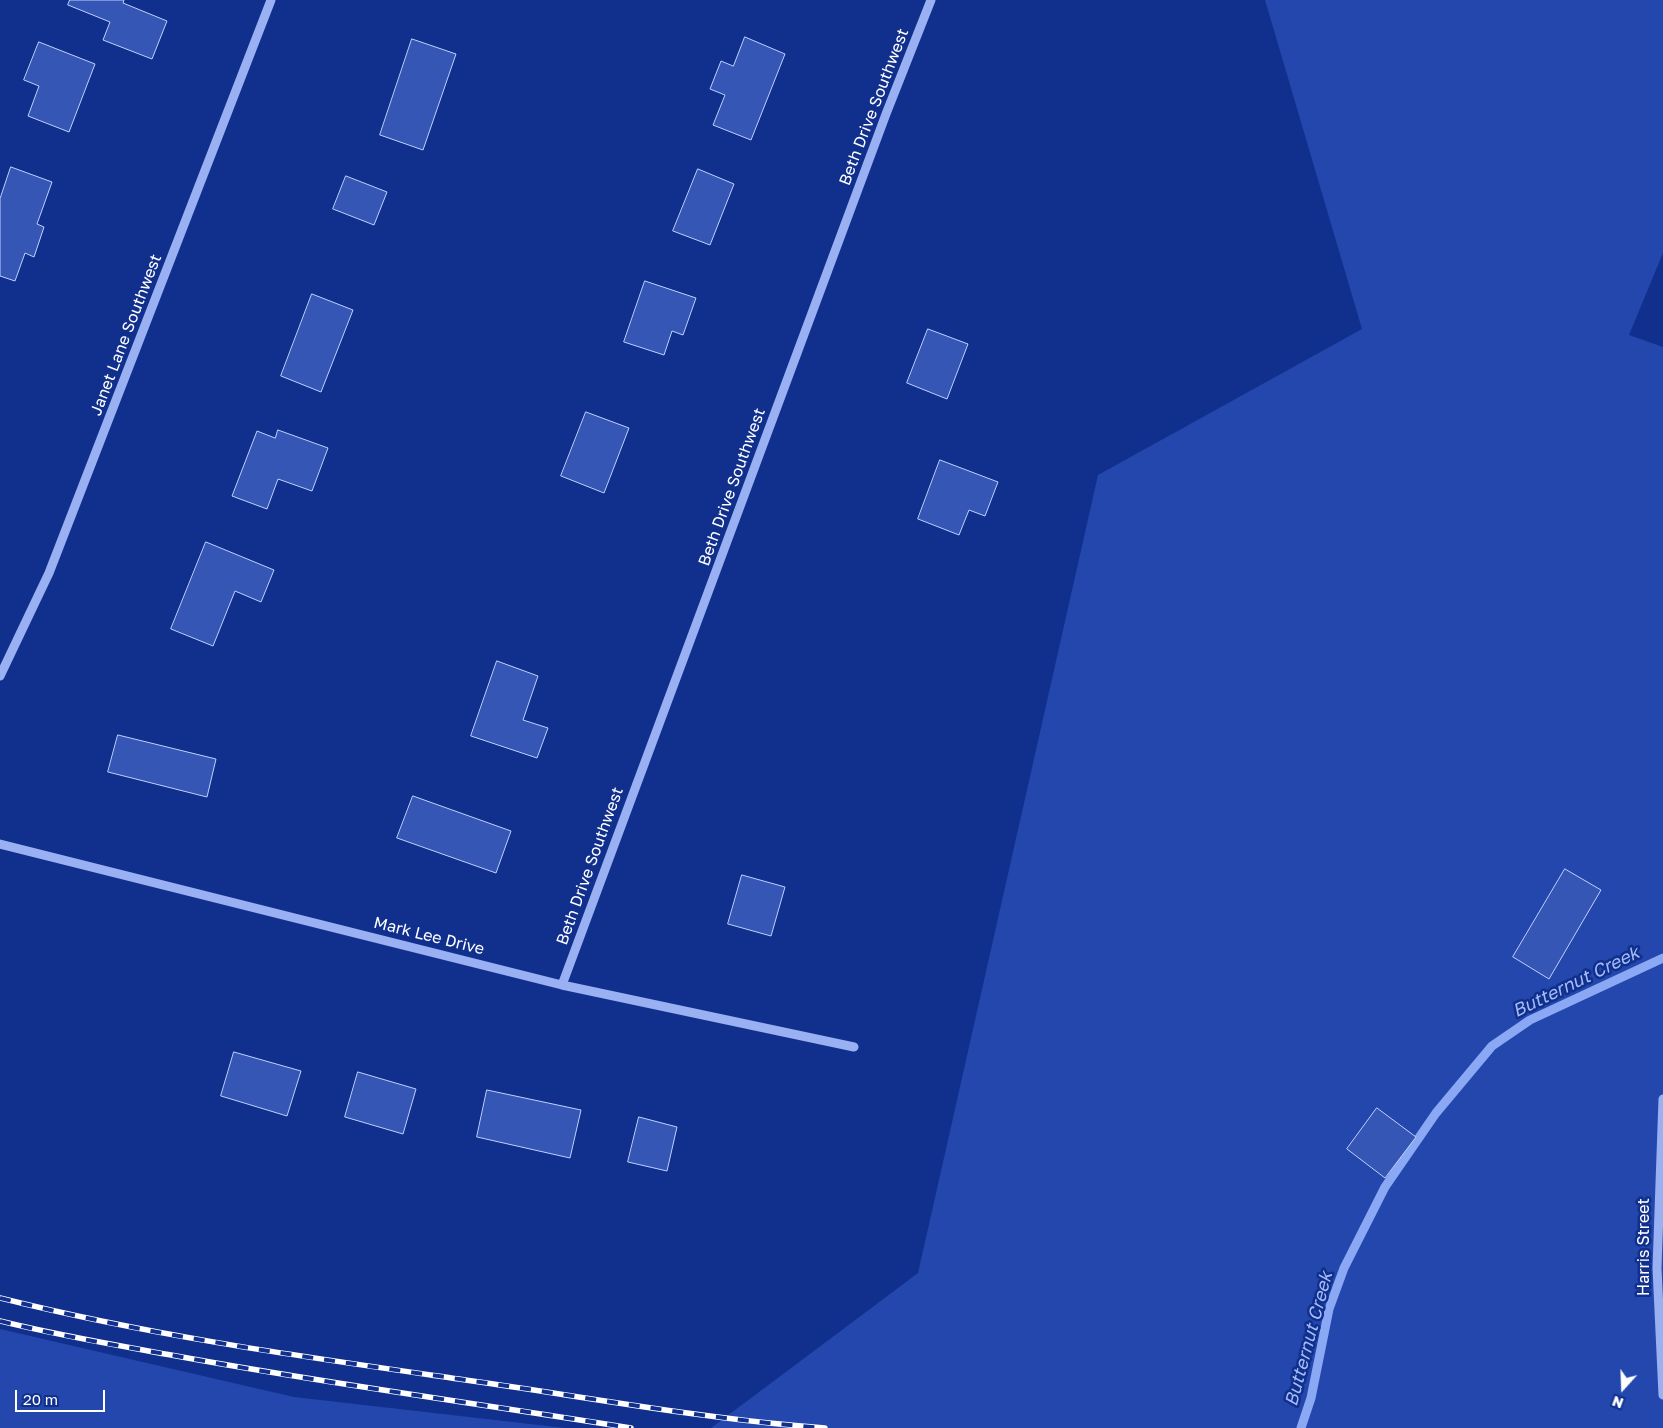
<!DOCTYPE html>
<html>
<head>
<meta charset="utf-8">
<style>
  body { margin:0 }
  #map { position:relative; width:1663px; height:1428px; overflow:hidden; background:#11308d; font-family:"Golos Text",sans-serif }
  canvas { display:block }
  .north { position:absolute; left:1598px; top:1363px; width:50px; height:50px; -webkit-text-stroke:4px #11308d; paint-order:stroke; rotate:200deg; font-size:14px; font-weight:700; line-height:20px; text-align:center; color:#fff }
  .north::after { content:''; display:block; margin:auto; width:18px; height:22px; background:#fff; clip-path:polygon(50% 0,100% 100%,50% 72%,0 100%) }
  .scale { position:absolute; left:15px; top:1390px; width:90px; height:22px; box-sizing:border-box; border:2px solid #fff; border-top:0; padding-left:6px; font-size:15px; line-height:18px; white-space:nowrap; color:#fff; -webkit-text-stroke:4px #11308d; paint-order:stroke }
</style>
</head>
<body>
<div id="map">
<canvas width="1663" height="1428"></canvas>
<div class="north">N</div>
<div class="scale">20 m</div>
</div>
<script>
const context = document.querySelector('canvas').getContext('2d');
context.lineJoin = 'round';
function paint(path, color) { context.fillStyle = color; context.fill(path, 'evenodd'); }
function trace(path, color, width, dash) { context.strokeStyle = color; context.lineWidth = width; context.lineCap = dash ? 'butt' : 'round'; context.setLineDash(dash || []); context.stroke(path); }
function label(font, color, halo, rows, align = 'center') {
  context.font = font + ' "Golos Text",sans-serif'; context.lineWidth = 5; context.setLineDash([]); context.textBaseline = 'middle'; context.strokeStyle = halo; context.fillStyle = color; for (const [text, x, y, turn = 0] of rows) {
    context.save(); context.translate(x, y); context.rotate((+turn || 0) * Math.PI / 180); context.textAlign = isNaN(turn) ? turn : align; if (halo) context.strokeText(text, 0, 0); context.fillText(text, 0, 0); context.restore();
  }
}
const green = new Path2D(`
  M1265,0H1663V253L1629,335L1663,347V1428H711L918,1273L1098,475L1362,329Z
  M0,1329L294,1397L565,1428H0Z`);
const stream = new Path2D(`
  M1301,1428L1311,1398L1329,1309L1344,1268L1385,1187L1436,1113L1492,1046L1530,1020L1663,958`);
const building = new Path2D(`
  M70,0H124L123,3L167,21L152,59L103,40L110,22L68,5Z
  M745,37L785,54L751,140L713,125L725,95L710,89L721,61L733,66Z
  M412,39L456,54L423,150L380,135Z
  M39,42L95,64L69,132L28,116L39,86L24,80Z
  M11,167L52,182L37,224L44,227L34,257L25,253L15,281L0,276V199Z
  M698,169L734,184L710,245L673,231Z
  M346,176L387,192L374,225L333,209Z
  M645,281L696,298L683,335L672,331L664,355L624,342Z
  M312,294L353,310L321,392L281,376Z
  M928,329L968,344L947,399L907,383Z
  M586,412L629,428L604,493L561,476Z
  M278,430L328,448L312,491L278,479L267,509L232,496L257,431L275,438Z
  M940,460L998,482L985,516L969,510L959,535L918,519Z
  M206,542L274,570L261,602L235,591L213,646L171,629Z
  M497,661L538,676L523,720L548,728L537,758L471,736Z
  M118,735L216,759L207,797L108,772Z
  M413,796L511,831L496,873L397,838Z
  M1565,869L1601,890L1549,979L1513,957Z
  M742,875L785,887L771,936L728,924Z
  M234,1052L301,1071L287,1116L221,1096Z
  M358,1072L416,1089L403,1134L345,1117Z
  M487,1090L581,1110L570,1158L477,1137Z
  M1377,1108L1416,1137L1385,1178L1347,1149Z
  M639,1117L677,1127L667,1171L628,1162Z`);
const minor = new Path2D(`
  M0,676L49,573L271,0
  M0,844L562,985L854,1047
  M562,985L886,114L931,0
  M1663,1099L1657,1268L1663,1395`);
const rail = new Path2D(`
  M0,1298C151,1336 305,1357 459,1379C581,1396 702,1419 825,1428
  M0,1321C60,1336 121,1346 182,1357C331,1384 481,1404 631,1428`);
const streetNames = [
  ["Beth Drive Southwest",874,107,-69],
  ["Janet Lane Southwest",126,335,-69],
  ["Beth Drive Southwest",732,487,-70],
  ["Beth Drive Southwest",590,866,-70],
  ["Mark Lee Drive",429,936,14],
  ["Harris Street",1644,1247,-90]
];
const waterNames = [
  ["Butternut Creek",1576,982,-26],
  ["Butternut Creek",1309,1339,-75]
];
paint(green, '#2347ac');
trace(stream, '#8ba8f5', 9);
paint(building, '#3556b4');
trace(building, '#c0d0fd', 1);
trace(minor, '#99b1f2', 9);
trace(rail, '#fff', 5.5);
trace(rail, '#11308d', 4, [11]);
label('16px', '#fff', '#11308d', streetNames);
label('italic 18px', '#a5bcf9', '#11308d', waterNames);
</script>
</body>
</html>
